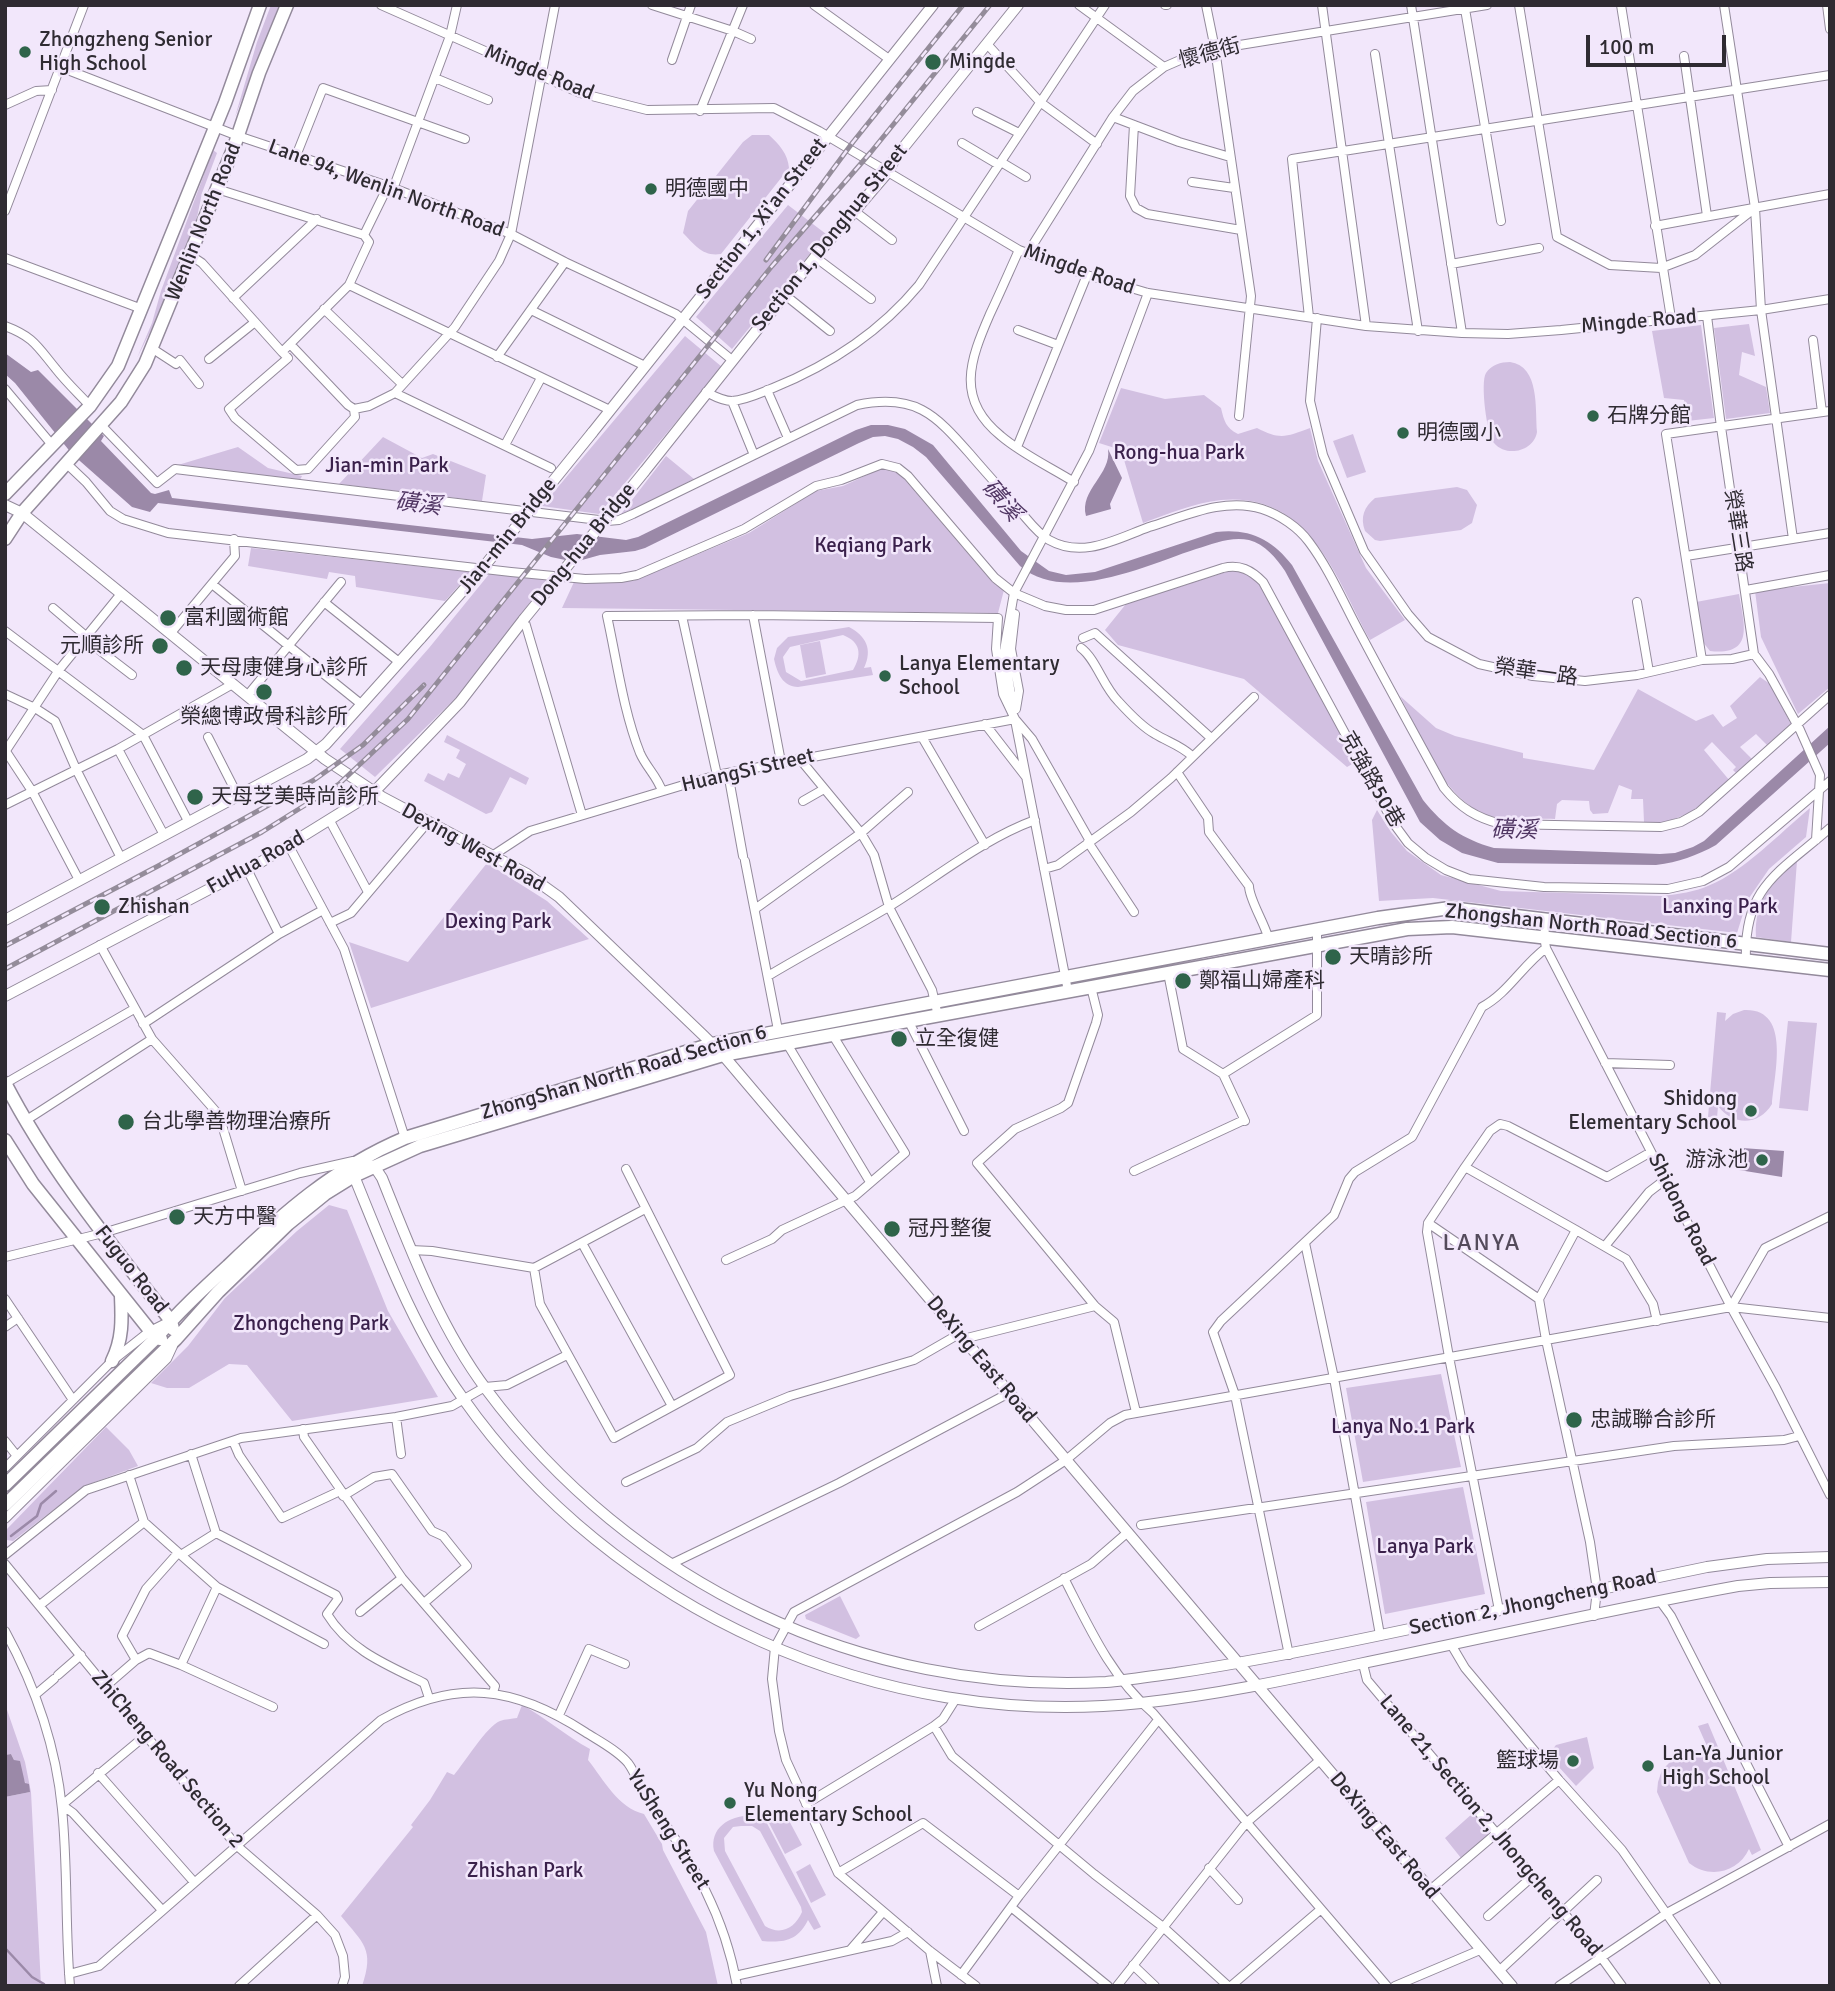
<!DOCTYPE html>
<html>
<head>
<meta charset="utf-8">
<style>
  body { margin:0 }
  #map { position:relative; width:1835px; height:1991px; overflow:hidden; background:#f2e7fb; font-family:Signika,sans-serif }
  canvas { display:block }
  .frame { position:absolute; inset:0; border:7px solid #2f2b32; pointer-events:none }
  .scale { position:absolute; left:1586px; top:35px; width:140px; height:32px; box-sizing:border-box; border:4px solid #2f2b32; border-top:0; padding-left:9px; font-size:21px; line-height:24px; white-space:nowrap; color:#2f2b32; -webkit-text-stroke:5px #f2e7fb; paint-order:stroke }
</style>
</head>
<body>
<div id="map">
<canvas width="1835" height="1991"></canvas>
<div class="frame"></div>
<div class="scale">100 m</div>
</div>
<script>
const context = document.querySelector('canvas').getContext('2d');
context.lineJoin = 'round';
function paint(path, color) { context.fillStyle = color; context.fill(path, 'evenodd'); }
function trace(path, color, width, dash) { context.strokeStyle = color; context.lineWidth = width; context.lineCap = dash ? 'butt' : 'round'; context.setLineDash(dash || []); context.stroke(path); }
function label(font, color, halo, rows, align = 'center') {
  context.font = font + ' Signika,"Noto Sans TC",sans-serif'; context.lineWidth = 5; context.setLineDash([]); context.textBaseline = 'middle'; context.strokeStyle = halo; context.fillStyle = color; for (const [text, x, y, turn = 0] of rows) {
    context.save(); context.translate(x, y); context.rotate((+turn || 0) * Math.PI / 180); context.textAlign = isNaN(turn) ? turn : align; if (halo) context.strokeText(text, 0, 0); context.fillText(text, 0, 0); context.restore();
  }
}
const green = new Path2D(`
  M271,5H279L235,117L257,42Z
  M752,135H769C779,144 788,154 789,168L721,254C703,257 695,245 683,233L688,211L743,142Z
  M213,150L217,153L202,193L195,227L169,294L137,358L152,323L161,291Z
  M788,205L826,234L732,349L696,317Z
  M1749,324L1755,356L1742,352L1739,375L1766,387L1770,413L1726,419L1714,328Z
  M1701,325L1714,418L1687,421L1684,400L1664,398L1652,331Z
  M685,336L722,367L599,514L542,506Z
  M1510,362C1540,366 1535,409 1537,432C1534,451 1507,458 1494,443C1487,436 1480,382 1486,373C1491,365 1501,362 1510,362Z
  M1121,388L1165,399L1204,395L1221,408C1224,421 1226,428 1238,434L1257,428C1280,440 1286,437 1310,428L1318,461L1366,568L1405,620L1370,640C1335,576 1310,492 1221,500C1194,503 1168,514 1143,523L1121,450L1099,443Z
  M1353,434L1366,472L1347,478L1333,441Z
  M383,437L422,458L433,454L486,475L482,501L339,484Z
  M238,447L268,468L302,476L300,480L178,465Z
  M666,456L694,479L618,518Z
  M880,469H891L899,473L992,582L1004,590L998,613L562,608L574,582L633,581L749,533L816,491L843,486Z
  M1457,487L1467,490L1477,505L1472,523L1461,530L1380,541L1375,540L1365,531C1360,517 1364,507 1375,498Z
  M251,548L471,572L445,601L356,587L355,576L329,572L327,579L248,566Z
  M1229,571C1243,571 1249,575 1259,584L1356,762L1347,767L1244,679L1118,645L1105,630L1126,604Z
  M490,573L547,579L473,681L375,777L340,749L429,648Z
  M1830,583V687L1798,714L1761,637L1755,591Z
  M1739,594C1744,624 1755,656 1710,651L1702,641L1696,602Z
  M849,627C866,636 873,649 864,668L871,667L873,675L798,687C783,687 777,673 774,659L777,648L788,637ZM843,635C861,642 862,655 853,670L801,681L786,672L783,657L790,647Z
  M820,641L826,674L806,678L800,645Z
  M1760,677L1770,684L1791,724L1767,745L1756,734L1740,747L1752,759L1737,774L1733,770L1736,767L1712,742L1704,750L1730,781L1691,812L1667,822H1644L1643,799H1631L1632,790L1619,785L1608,813L1593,814L1590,810L1589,801L1562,800L1557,804L1555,819C1537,818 1506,821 1490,816C1442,800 1422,737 1400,696L1436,728L1455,736L1523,753V758L1594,770L1638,689L1696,721L1713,714L1723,727L1737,718L1730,706Z
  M447,735L529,778L526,785L510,777L492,812L486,814L424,781L428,773L444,781L448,773L459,778L466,764L456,758L460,750L444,742Z
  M1810,808L1806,837L1769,869L1747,901L1737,933L1433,898L1379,901L1372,820L1377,810L1391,832L1407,851L1441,875L1501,891L1662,896C1678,894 1695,892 1710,885C1743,872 1781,832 1810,808Z
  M1797,861L1791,942L1756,937C1754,901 1771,884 1797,861Z
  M487,863L547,901L589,939L371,1008L349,942L408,962Z
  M1744,1010C1792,1008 1774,1074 1772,1104C1759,1126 1733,1126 1718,1106L1717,1118L1708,1117L1717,1012L1726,1013L1725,1021L1733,1014Z
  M1788,1021L1817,1023L1808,1111L1779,1108Z
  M329,1205L347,1210L388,1311L438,1397L292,1421L247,1365L229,1364L189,1388H167L151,1383L188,1346L225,1298L297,1231Z
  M1441,1374L1461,1467L1363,1482L1346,1388Z
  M106,1427L129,1450L138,1466L84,1486L13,1541L7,1540L5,1534L7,1529Z
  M1463,1487L1485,1594L1385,1614L1366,1502Z
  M840,1596L860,1636L856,1639L806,1619L805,1615Z
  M5,1704L25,1762L31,1792L41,1986H5V1797L30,1792L11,1754L5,1755Z
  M522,1705C546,1718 566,1736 590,1749L588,1760C604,1780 618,1808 644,1814L662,1844L663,1850L706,1932L718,1986H362C375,1949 363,1943 341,1916L413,1827L411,1825L430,1800L447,1772L454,1775C465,1762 487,1726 500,1721C505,1719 512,1719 517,1718Z
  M1708,1723L1761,1850L1752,1855L1749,1849C1738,1873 1709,1879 1689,1863L1657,1792L1658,1782L1662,1770L1676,1756L1693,1750L1710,1753L1698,1726Z
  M1587,1737L1594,1768L1576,1786L1548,1755L1556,1745Z
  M759,1808L821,1927L814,1930L808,1920C798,1941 783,1943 762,1941L714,1851C709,1826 733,1814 754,1816L753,1811ZM741,1826H752L760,1831L801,1907L802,1912C795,1928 781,1936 765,1926L725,1851L724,1838L733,1827Z
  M785,1813L802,1845L785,1854L769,1823Z
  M1473,1813L1491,1833L1461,1858L1445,1838Z
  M810,1864L826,1895L811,1903L796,1872Z`);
const water = new Path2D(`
  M5,353L31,372L38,370L104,436L101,441L151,493L155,494L169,490L172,498L532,539L577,534L626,540L638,537L856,430L871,425H888L905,429L933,445L1021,551L1049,571L1066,575L1095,572L1216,532C1249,528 1272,539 1292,565L1423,800C1444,826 1462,839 1494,848L1660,854L1675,853L1693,847L1704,841L1830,726V743L1716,845C1696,856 1679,862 1656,865L1498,863L1462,853L1440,840L1420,822L1285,571C1276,558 1265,544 1249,540C1231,536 1213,544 1196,549C1147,565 1065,605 1020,566L926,457L913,447L898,439L885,436L873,437L859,443L645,548L635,551L600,555L575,562L551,557L522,545L158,503L150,512L132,507L72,454L15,383L5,374Z
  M1108,449L1122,478L1110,504L1111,509L1086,516C1079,490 1112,474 1108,449Z
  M1742,1148L1784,1151L1782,1177L1739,1170Z
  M11,1754L14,1760L20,1761L25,1783L29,1784L30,1792L5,1797V1755Z`);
const stream = new Path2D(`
  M11,1536L37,1516L41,1504L56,1491
  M5,1948L32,1977L44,1984`);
const minor = new Path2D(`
  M381,5L580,93L647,110L774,108L819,131L1019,250L1087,275L1148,293L1366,326L1462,333L1508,334L1561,330L1761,310L1830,299
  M652,5L733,31L751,39
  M814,5L889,59
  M1079,5L1164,67
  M1165,5H1167
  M1206,5L1215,49L1251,296L1239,416
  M1322,5L1366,326
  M1411,5L1462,333
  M1519,5L1557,237L1610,265L1661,268L1695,255L1755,208
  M1621,5L1671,318
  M1724,5L1755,208L1761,310L1793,539
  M1827,5L1830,29
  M1465,9L1501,221
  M987,44L1040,102L1097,144
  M1375,54L1418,331
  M1684,56L1707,216
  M672,60L691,5
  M60,67L238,136L388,186L511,234L565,262L676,314L732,360
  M435,78L488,100
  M5,105L36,91L52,90
  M700,111L743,5
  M977,112L1019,133
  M1113,117L1179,142L1230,157
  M1134,125L1130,196L1136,208L1147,214L1241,230
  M962,143L999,165
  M296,156L323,88L465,139
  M1001,162L1026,177
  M1192,182L1234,188
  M217,189L364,235
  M393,189L450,36L457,5
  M853,210L892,240
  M5,211L84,5
  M1655,226L1830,194
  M364,235L388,186
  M1019,250C1009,272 1000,293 990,314C970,360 955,399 1001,436C1022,454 1050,467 1074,482
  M1027,254L1113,117L1133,91L1164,67L1187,57L1215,49L1487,5
  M190,255L202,263L282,352L349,285L369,242L364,235
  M815,257L871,299
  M5,258L142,309
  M1451,264L1539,248
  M349,285L610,410
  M785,295L830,331
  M233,298L317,219
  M324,309L402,384
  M531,310L645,366
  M1707,316L1721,427L1754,654L1769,674L1800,730L1820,775L1816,840
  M1309,317L1292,159L1830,75
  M1317,318L1310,401L1323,455L1364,551L1408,614L1428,637L1479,664L1533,676L1585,681L1637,675L1702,660L1732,659L1754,654
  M5,326C34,337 37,346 56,369C66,382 79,394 90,406
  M1018,330L1058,345
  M1813,340L1822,412
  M290,344L348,405L354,409L369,406L395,393L455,327L499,261L511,234L555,5
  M153,349L176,364L180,360L199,384
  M282,352L288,358L229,409L235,418L296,470L308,469L355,417L354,409
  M497,357L565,262
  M209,359L255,322
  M5,389L53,446
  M767,390L788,438
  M706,392C714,396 722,401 732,401C746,400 760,393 773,388C830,365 880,332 919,285L1105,5
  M395,393L551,468
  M732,401L754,455
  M101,425L157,483L175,469L607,521L619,520L633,514L857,405C915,393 935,414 970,454C986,473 1003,491 1019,510C1028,520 1037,533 1049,540C1083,559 1116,539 1149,527C1185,516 1225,497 1262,509C1280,515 1298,527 1309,542C1330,570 1344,604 1361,635C1388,686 1416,737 1444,788C1460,808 1477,818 1501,824L1661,827L1681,822L1699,812L1830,695
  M505,445L541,378
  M1017,447L1087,275
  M67,464L86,482L110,511L123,519L168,533L511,572L585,579L621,578L637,575L744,529L816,486L841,480L882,464L898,468L908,476L995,578L1014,593L1045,606L1066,610H1094L1223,568C1240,564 1251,570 1263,582L1394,824L1408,843L1426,858L1446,870L1469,879L1544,887L1668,889L1703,881L1729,867L1830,781
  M1686,556L1830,533
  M212,584L361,704
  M1746,590L1830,575
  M324,602L399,662
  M1637,602L1649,672
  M53,608L87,637L89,642L132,675
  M1015,614L1011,649L1019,691L1016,709
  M753,615L781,762
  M682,616L717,775
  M524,619L582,815
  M5,631L143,735L188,821
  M170,634L235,556L234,539
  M1083,638L1095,633L1211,738
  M1081,648C1096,659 1103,686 1118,701C1128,712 1142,727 1155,734C1168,742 1180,745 1192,756
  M1702,660L1666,434L1830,411
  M5,694L35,708L55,721L76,769L121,858
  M247,696L341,582
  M1013,707L1004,651L1014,593L1089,451L1148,293
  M1015,720L1068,991
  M985,724L1026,777
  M208,737L238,796
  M922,737L985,845
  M118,749L164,835
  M5,750L32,791L79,880
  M5,752L59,670L120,595
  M799,758L861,833L874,855L889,907L932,990L938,1016
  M1177,772L1208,818L1209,832L1249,886C1249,899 1264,922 1268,937
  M728,773L743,856
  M662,791C657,776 646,767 640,753C623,710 617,661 607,616L753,615L998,618L996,649L1003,694L1015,719L1032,739L1090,841
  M803,801L824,789
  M5,805L118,749L231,685
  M330,821L368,892
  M1088,842L1134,912
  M289,846L344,949L405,1138
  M492,856L530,831L717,775L1015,719
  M745,861L778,1030
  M247,869L279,934
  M1044,869L1058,865L1131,812L1171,778L1254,697
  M755,909L861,833L908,792
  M1546,921L1544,936L1546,948L1731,1307L1776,1388L1830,1495
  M330,923L351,913L428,822
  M100,945L152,1039L219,1115L242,1191
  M1746,961C1743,886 1780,872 1830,828
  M1168,973L1183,1049L1223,1074
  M768,976C808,952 850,930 890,906C937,877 983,839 1035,820
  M1091,987L1098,1015L1096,1023L1068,1103L1061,1108L1015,1129L977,1163L1095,1306L1114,1322L1136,1412
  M909,1022L964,1131
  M143,1024L279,934L323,910
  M786,1042L870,1182
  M1605,1063L1670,1065
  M1223,1074L1317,1015V928
  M1223,1074L1245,1121
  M6,1083L134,1009
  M25,1121L152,1039
  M1465,1167L1490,1131L1500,1124L1508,1126L1607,1177L1651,1152
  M1134,1171L1244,1120
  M1428,1223L1539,1299L1546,1340L1590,1542L1597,1590L1594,1616
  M582,1243L672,1406
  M1305,1243L1334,1378L1380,1635
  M1605,1246L1649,1192L1666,1179
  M411,1250L432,1251L534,1268L645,1209
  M5,1257L103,1233L300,1173L353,1161
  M726,1260L772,1239L782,1230L855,1196L905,1153L832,1034
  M534,1268L540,1304L614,1438L730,1375L626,1169
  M5,1299L73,1400
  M1539,1299L1576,1230L1626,1259L1653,1304L1657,1321
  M1731,1307L1765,1248L1830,1216
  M5,1327L18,1318
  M963,1339L1095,1306
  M396,1417L401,1454
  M303,1429L304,1437L402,1578L495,1686L493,1693
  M5,1441L17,1456
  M233,1441L239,1455L282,1518L340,1491
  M191,1454L216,1533
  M5,1468L112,1361L150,1331L166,1323
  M129,1475L144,1522L181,1555L217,1587L324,1644
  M626,1482L697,1448L727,1422L790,1396L914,1360L959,1334
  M343,1496L374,1477L392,1474L432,1531L443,1536L467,1566L424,1603
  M5,1519L167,1359L173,1346
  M1141,1525L1674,1446L1784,1440L1799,1436
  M5,1555L86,1490L241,1438L396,1417L452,1406L485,1387L507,1385L567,1355
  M181,1555L216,1533L336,1595L338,1599L327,1614C349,1650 387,1665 424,1683L429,1698
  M5,1564L236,1845L317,1915L335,1935L343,1956L345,1977L342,1986
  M671,1564L839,1483L1009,1393
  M1064,1578C1089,1627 1111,1677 1153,1713L1387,1986
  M1660,1601L1671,1616L1789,1847
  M40,1605L144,1522
  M1499,1610L1449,1357L1427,1232L1428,1223L1465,1167L1576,1230
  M360,1612L402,1578
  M979,1626L1091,1564L1128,1532
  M5,1631C35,1686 56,1746 62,1809C68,1867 65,1927 70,1986
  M1452,1646L1465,1668L1559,1780L1622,1850L1717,1986
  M1289,1655L1235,1395L1213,1332L1221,1321L1334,1215L1349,1179L1355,1172L1412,1137L1482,1007C1508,993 1522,966 1546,948
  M136,1660L122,1636L146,1589L178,1553
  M1363,1664L1367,1680L1601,1957L1622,1986
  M181,1665L217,1587
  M58,1675L81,1655
  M106,1686L136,1660L149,1653L181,1665L273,1707
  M35,1695L54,1679
  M559,1715L589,1649L625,1664
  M934,1726L952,1756L1094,1874L1163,1927L1228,1986
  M146,1735L62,1805L73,1813L162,1910
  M98,1773L194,1882
  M806,1804L934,1726L943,1719L955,1700
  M1209,1868L1238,1900
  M838,1873L923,1823L1019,1896
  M1430,1890L1559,1780
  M1011,1907L1108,1986
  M1488,1916L1533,1876
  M851,1949L883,1912
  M930,1951L937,1986
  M1133,1965L1155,1986
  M1499,1971L1597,1880
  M69,1974L99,1966L381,1720C456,1678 514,1686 585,1732C599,1741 617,1750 628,1763C637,1775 641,1792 651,1805C693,1860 725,1917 737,1986
  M961,1975L1019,1896L1158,1720
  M735,1976L892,1941L908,1932
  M239,1986L317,1915
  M976,1986L930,1951L838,1873L786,1760L779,1731L772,1679L775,1647L794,1612L1017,1492L1066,1460L1110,1423L1125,1415L1731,1307L1830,1318
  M1117,1986L1246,1823L1320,1760
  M1231,1986L1320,1910
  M1395,1986L1480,1950
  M1559,1986L1667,1913L1830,1824`);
const tertiary = new Path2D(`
  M592,433L933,5
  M644,472L815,257L888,172L895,158L1018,5
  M5,505L22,513L325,759L382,797L527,874L559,897L704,1036L723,1055L1512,1986
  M5,920L307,759L326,744L421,638
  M5,996L261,862L374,792L460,702L524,619
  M370,1165L374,1166L382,1178C411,1250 439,1326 486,1389C631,1584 862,1695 1106,1682C1129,1680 1152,1676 1176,1673C1243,1663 1309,1650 1376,1636C1486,1613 1596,1590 1707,1567L1767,1559L1830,1557
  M355,1172L354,1176C385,1252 414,1330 462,1397C613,1612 881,1731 1141,1703C1215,1695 1287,1680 1359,1664C1485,1638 1611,1609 1738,1586L1770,1583L1830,1582`);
const secondary = new Path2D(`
  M5,494L90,406L118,366L225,103L260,5
  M5,539L22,513L121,402L145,364L234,147L259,73L287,5
  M5,1083C50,1170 111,1244 171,1321L173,1329
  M5,1140L33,1184L156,1338L161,1339
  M112,1361C123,1339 122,1319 121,1296
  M5,1485L156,1338C178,1312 203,1289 228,1266C283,1213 334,1168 405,1138L712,1044L1378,918L1450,908L1830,954
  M5,1505L176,1339L218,1292L288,1224L325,1194L354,1176L420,1146L723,1055L1407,929L1452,927L1830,970`);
const rail = new Path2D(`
  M766,260L853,142L963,5
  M5,946L158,866L314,780L363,745L424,685
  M5,969L262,832L339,784L408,719L772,266L871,152L990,5`);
const tertiaryBridge = new Path2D(`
  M524,619L644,472
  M421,638L482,569L592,433`);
const markers = [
  [25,52,7,"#2f644a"],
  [933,62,9,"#2f644a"],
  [651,189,7,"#2f644a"],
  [1593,416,7,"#2f644a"],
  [1403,433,7,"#2f644a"],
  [168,618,9,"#2f644a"],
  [160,646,9,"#2f644a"],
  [184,668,9,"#2f644a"],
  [885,676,7,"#2f644a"],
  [264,692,9,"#2f644a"],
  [195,797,9,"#2f644a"],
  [102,907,9,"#2f644a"],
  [1333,957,9,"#2f644a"],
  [1183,981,9,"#2f644a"],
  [899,1039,9,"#2f644a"],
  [1751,1111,7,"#2f644a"],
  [126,1122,9,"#2f644a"],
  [1762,1160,7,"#2f644a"],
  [177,1217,9,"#2f644a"],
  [892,1229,9,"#2f644a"],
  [1574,1420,9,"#2f644a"],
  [1573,1761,7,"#2f644a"],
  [1648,1766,7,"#2f644a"],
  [730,1803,7,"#2f644a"]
];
const poiNames = [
  ["Zhongzheng Senior",39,40],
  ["High School",39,64],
  ["Mingde",949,62],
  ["明德國中",665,189],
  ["石牌分館",1607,416],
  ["明德國小",1417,433],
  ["富利國術館",184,618],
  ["元順診所",144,646,"right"],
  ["Lanya Elementary",899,664],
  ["School",899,688],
  ["天母康健身心診所",200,668],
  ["榮總博政骨科診所",264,717,"center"],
  ["天母芝美時尚診所",211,797],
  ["Zhishan",118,907],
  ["天晴診所",1349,957],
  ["鄭福山婦產科",1199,981],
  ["立全復健",915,1039],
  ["Shidong",1737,1099,"right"],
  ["Elementary School",1737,1123,"right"],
  ["台北學善物理治療所",142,1122],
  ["游泳池",1748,1160,"right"],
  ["天方中醫",193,1217],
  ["冠丹整復",908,1229],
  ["忠誠聯合診所",1590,1420],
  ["Lan-Ya Junior",1662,1754],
  ["High School",1662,1778],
  ["籃球場",1559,1761,"right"],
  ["Yu Nong",744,1791],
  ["Elementary School",744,1815]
];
const streetNames = [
  ["懷德街",1210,54,-15],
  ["Mingde Road",539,73,22],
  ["Lane 94, Wenlin North Road",386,189,20],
  ["Section 1, Xi'an Street",762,219,-52],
  ["Wenlin North Road",204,222,-68],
  ["Section 1, Donghua Street",830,238,-51],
  ["Mingde Road",1079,270,19],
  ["Mingde Road",1639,322,-5],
  ["榮華三路",1737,531,81],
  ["Jian-min Bridge",508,536,-51],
  ["Dong-hua Bridge",584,545,-51],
  ["榮華一路",1536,673,8],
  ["HuangSi Street",748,771,-13],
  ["克強路50巷",1371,780,60],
  ["Dexing West Road",473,848,29],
  ["FuHua Road",256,863,-29],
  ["Zhongshan North Road Section 6",1591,927,6],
  ["ZhongShan North Road Section 6",624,1073,-16],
  ["Shidong Road",1681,1210,63],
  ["Fuguo Road",131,1270,52],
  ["DeXing East Road",981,1360,50],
  ["Section 2, Jhongcheng Road",1533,1603,-12],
  ["ZhiCheng Road Section 2",167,1760,50],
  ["Lane 21, Section 2, Jhongcheng Road",1490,1826,50],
  ["YuSheng Street",668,1830,58],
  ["DeXing East Road",1384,1836,50]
];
const parkNames = [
  ["Rong-hua Park",1179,453],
  ["Jian-min Park",387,466],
  ["Keqiang Park",873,546],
  ["Lanxing Park",1720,907],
  ["Dexing Park",498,922],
  ["Zhongcheng Park",311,1324],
  ["Lanya No.1 Park",1403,1427],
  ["Lanya Park",1425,1547],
  ["Zhishan Park",525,1871]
];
const waterNames = [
  ["磺溪",1001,501,49],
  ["磺溪",418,505,7],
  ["磺溪",1514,831,1]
];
const quarterNames = [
  ["LANYA",1482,1244]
];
paint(green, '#d2c0e1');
paint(water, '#9b89a8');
trace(stream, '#9b89a8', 2.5);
trace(minor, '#938a9b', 10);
trace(tertiary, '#938a9b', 12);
trace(secondary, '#938a9b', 15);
trace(minor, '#fff', 8);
trace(tertiary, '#fff', 10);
trace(secondary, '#fff', 12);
trace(rail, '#948c9a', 5);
trace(rail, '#f2e7fb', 2.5, [8]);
trace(tertiaryBridge, '#938a9b', 12, []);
trace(tertiaryBridge, '#fff', 10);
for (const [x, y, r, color] of markers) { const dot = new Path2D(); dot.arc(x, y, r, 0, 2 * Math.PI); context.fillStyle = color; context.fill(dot); trace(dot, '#f2e7fb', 2.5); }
label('21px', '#2f2b32', '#f2e7fb', poiNames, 'left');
label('21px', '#2f2b32', '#f2e7fb', streetNames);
label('21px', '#3a204b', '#f2e7fb', parkNames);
label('italic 23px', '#503663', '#f2e7fb', waterNames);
context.letterSpacing = '2px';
label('24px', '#544b5b', '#f2e7fb', quarterNames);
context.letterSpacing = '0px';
</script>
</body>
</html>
